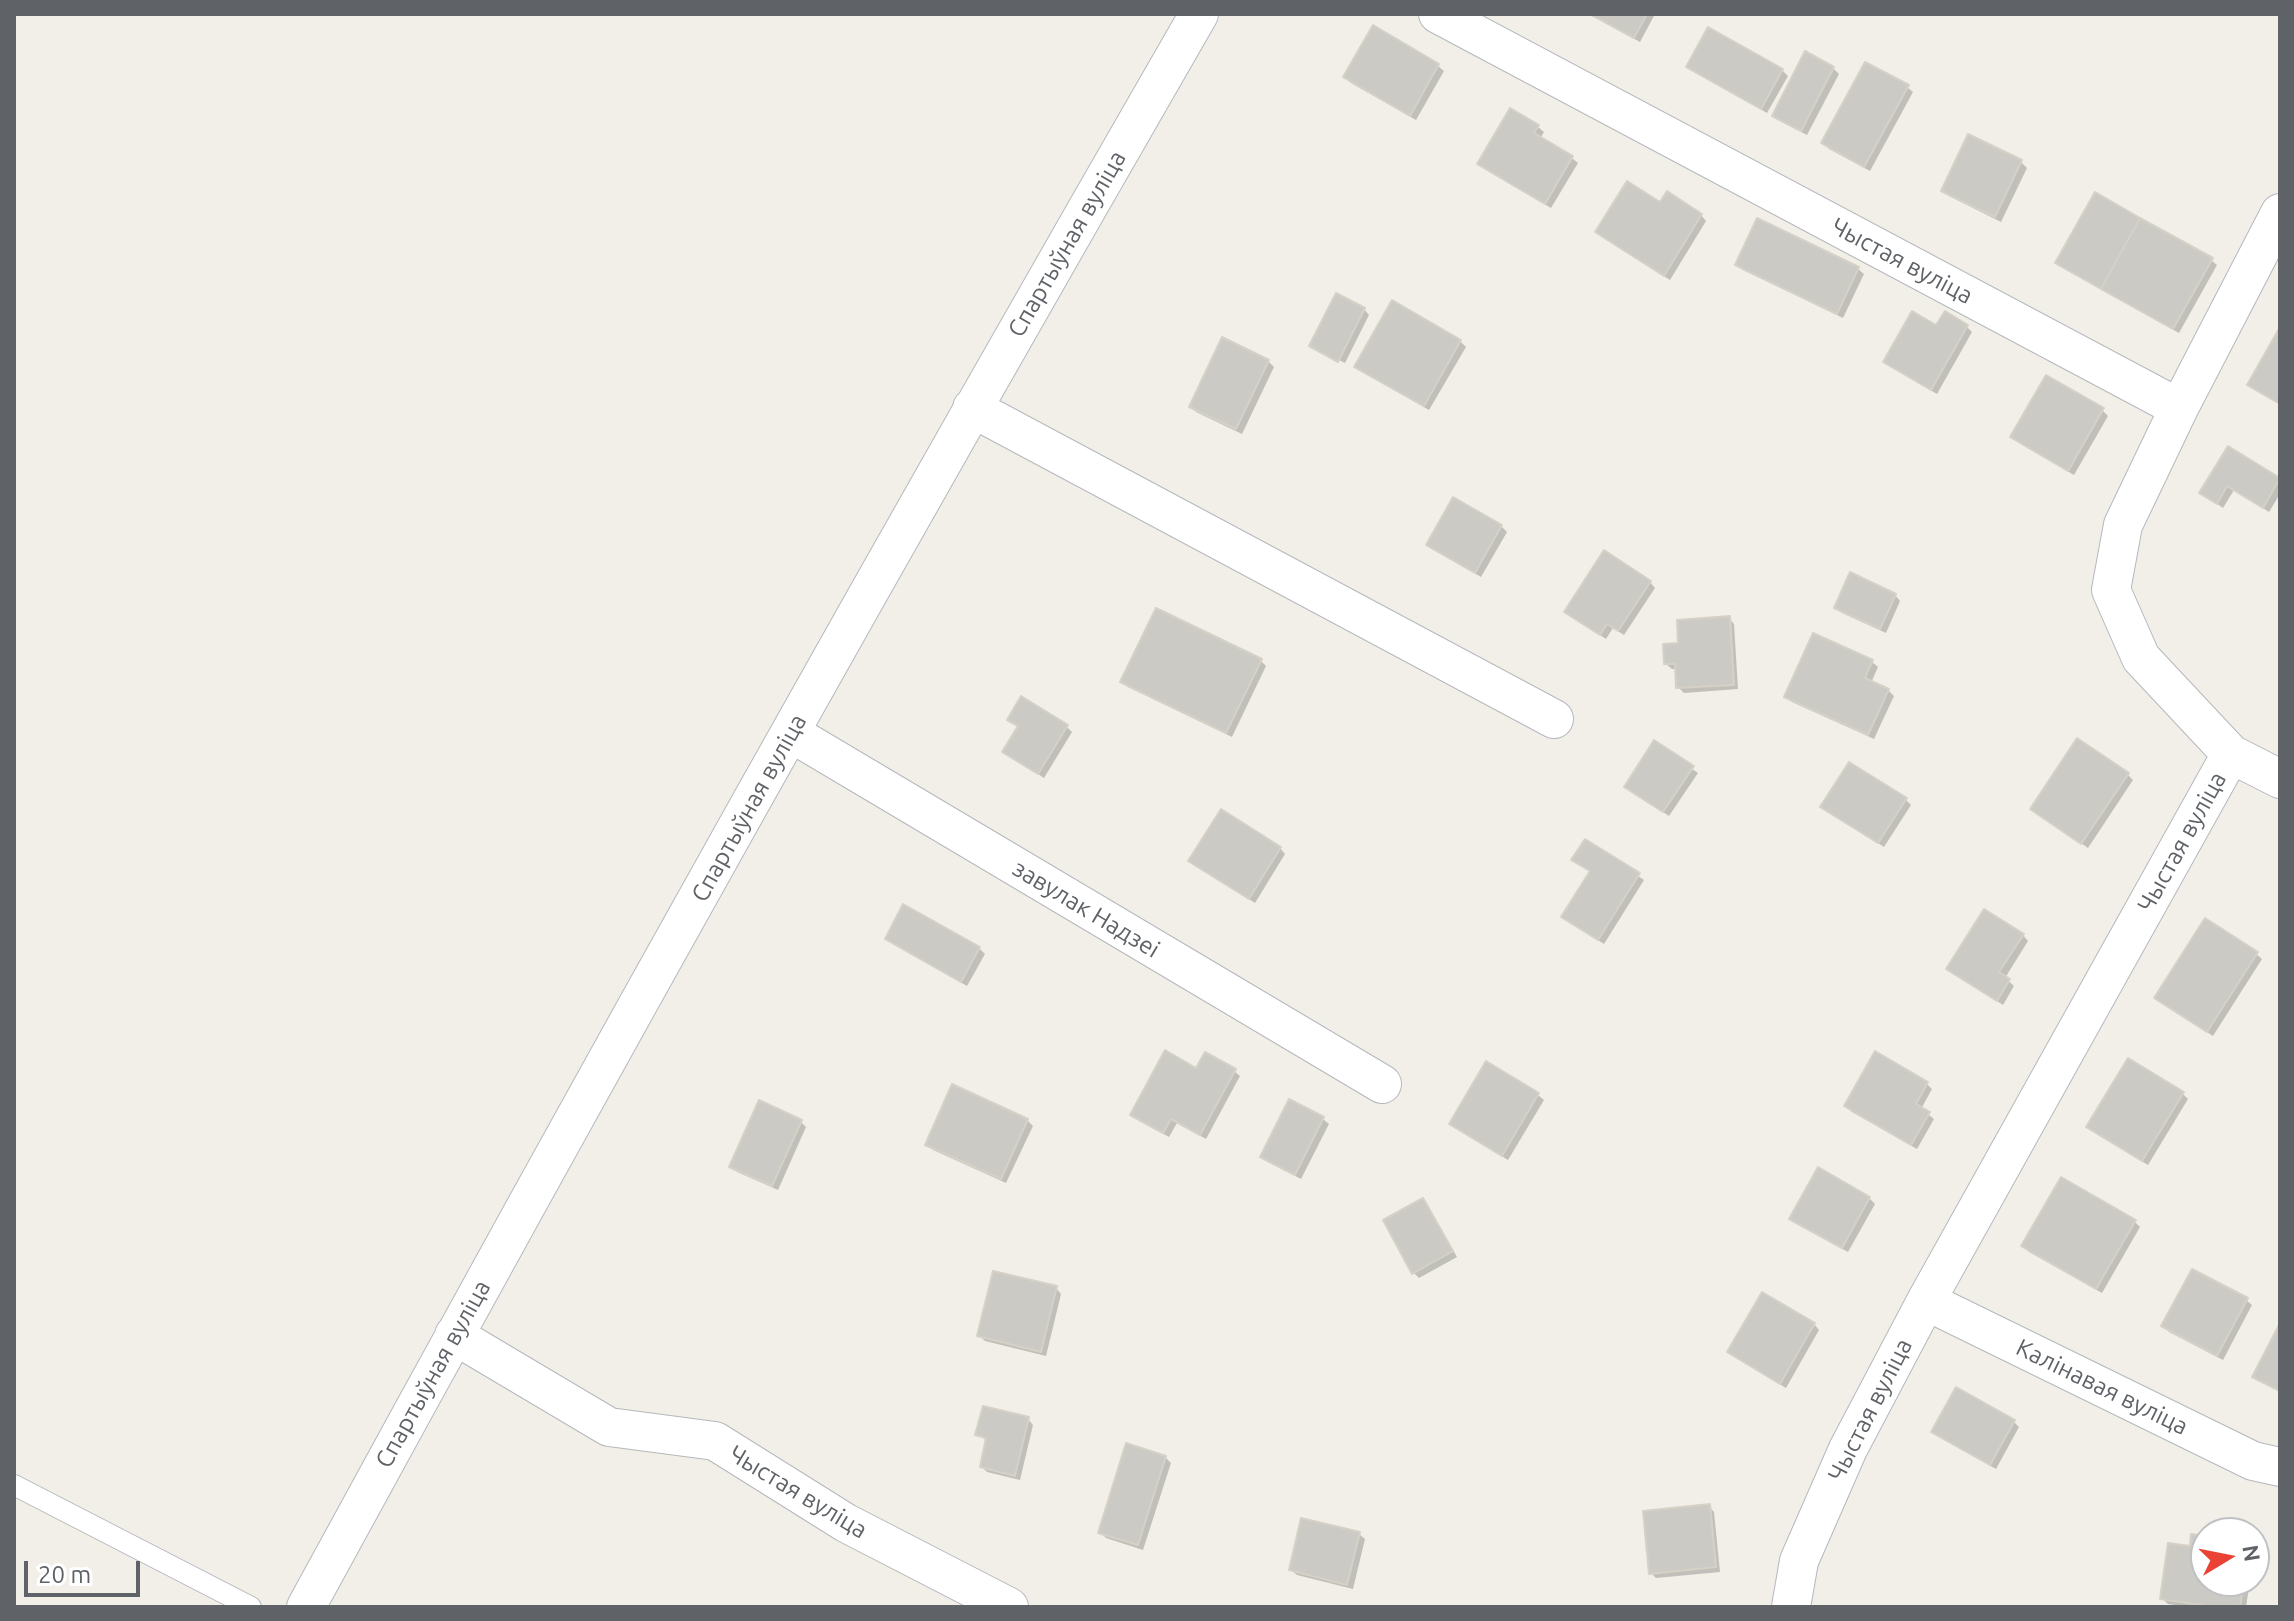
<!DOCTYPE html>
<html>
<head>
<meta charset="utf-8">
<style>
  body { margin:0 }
  #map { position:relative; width:2294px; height:1621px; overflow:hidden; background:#f1efe8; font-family:Ubuntu,sans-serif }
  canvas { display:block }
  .frame { position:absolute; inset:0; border:16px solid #5f6368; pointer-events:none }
  .north { position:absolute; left:2190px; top:1517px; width:80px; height:80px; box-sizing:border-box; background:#fff; border:2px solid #bfc1c3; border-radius:50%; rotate:80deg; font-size:22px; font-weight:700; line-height:32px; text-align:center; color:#5f6368 }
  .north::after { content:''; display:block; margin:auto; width:28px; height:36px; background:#ea4335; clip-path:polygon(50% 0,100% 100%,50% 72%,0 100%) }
  .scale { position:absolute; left:24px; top:1561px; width:116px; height:36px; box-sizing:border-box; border:4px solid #5f6368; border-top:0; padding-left:10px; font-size:24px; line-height:28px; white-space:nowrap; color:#5f6368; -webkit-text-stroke:6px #fff; paint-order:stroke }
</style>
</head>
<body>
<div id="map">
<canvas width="2294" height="1621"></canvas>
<div class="frame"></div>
<div class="north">N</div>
<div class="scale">20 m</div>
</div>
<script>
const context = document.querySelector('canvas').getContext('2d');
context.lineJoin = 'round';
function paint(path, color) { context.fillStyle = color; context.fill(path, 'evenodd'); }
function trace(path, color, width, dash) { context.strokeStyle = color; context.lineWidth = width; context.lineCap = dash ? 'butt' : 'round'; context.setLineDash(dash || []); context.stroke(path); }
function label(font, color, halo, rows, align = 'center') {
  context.font = font + ' Ubuntu,sans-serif'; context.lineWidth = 8; context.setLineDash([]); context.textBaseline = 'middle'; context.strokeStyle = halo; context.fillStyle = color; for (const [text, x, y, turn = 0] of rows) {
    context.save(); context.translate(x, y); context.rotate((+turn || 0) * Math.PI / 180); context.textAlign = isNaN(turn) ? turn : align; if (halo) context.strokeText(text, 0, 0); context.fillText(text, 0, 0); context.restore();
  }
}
const shadow = new Path2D(`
  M1589,14H1655L1640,42Z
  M1373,28L1438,66L1444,71L1416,120L1351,83L1345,77Z
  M1689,67L1782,70L1788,76L1767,113L1694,72Z
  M1833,68L1839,74L1807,135L1780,121L1775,116Z
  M1907,87L1913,92L1870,171L1829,149L1824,143Z
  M1510,111L1538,127L1544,132L1540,139L1572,158L1578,163L1551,208L1485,169L1480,164Z
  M1969,137L2021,162L2027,168L2001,222L1949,196L1943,191Z
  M1660,205L1701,215L1706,221L1670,280L1597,232Z
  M1758,221L1858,269L1864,274L1843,318L1743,270L1737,265Z
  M2211,260L2217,265L2179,333L2063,268L2058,262Z
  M1364,309L1369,315L1345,363L1311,346Z
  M1967,327L1972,332L1937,394L1891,367L1885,362L1937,328Z
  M1460,341L1466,347L1429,410L1362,372L1357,366Z
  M1268,361L1274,367L1242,434L1196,412L1191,406Z
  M2102,410L2108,416L2074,475L2018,442L2013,437Z
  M2228,449L2280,481V494L2269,512L2234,490L2223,508L2202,493Z
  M1454,499L1501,526L1507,532L1481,577L1434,550L1428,545Z
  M1650,582L1655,588L1624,635L1613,628L1606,639L1572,617Z
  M1895,595L1900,601L1886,633L1842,613L1836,607Z
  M1729,618L1734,624L1738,689L1684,693L1678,687V669H1672L1666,664L1680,645Z
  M1814,636L1872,662L1878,667L1871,683L1888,690L1894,696L1874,739L1792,702L1786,696Z
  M1261,661L1266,666L1232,737L1128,687L1122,681Z
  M1009,719L1067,727L1072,732L1044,778L1005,752L1019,727Z
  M1655,743L1698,773L1669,816L1632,792Z
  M2128,775L2133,780L2088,848L2038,814Z
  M1906,800L1911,805L1884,847L1822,806Z
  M1586,841L1644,880L1604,944L1569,922L1592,873L1574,860Z
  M1280,848L1285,854L1255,903L1190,861Z
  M2023,935L2028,941L2005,978L2014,986L2003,1005L1949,969Z
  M887,939L979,948L985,954L967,986L893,944Z
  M2256,954L2262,959L2213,1036L2162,1003Z
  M1487,1064L1538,1095L1544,1100L1508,1160L1457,1129L1451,1124Z
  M1197,1070L1234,1071L1240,1076L1206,1139L1177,1123L1169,1137L1138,1120L1133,1115Z
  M1927,1084L1932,1089L1921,1109L1934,1119L1917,1149L1852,1112L1846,1106Z
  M2183,1094L2188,1099L2148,1165L2094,1132L2088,1127Z
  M1290,1102L1323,1119L1329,1124L1301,1179L1268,1162L1263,1157Z
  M1027,1120L1033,1126L1006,1183L933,1150L927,1144Z
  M801,1122L806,1127L778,1190L737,1172L731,1166Z
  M1869,1198L1875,1204L1848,1252L1797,1224L1791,1219Z
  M1423,1200L1428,1206L1457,1257L1419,1278L1414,1273Z
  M2135,1222L2140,1227L2102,1293L2029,1252L2023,1246Z
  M1056,1288L1061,1294L1046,1356L985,1341L980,1336Z
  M2246,1300L2252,1305L2223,1360L2169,1332L2164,1326Z
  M1814,1324L1819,1330L1786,1388L1735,1357L1730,1352Z
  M1957,1390L2014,1422L2019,1427L1996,1469L1939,1437L1934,1432Z
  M1028,1419L1033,1425L1020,1480L987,1472L982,1467L988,1441L978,1435Z
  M1165,1457L1171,1463L1143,1550L1106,1538L1100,1532Z
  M1709,1506L1714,1512L1720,1572L1656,1578L1651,1573Z
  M1359,1534L1365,1539L1353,1589L1297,1575L1291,1570Z
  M2206,1538V1581H2250L2246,1607H2189L2168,1604L2162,1598L2192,1549Z`);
const building = new Path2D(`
  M1590,14H1647L1634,38Z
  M1373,25L1439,64L1410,116L1343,77Z
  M1708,27L1783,69L1761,109L1686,67Z
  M1805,51L1834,67L1801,131L1772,116Z
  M1865,62L1909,85L1864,167L1821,143Z
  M1510,108L1539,125L1534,133L1573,156L1545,204L1477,164Z
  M1968,134L2022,160L1995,217L1941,191Z
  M1627,181L1660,202L1667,191L1702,214L1664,276L1595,232Z
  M2095,192L2140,218L2101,289L2055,263Z
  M1757,218L1859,267L1837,314L1735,265Z
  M2140,218L2213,258L2173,329L2101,289Z
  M1336,293L1365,308L1338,362L1309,346Z
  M1392,300L1461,340L1424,406L1354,367Z
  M1912,311L1936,325L1945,311L1968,325L1931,390L1883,362Z
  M2280,327V404L2247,385Z
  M1222,337L1269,360L1236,429L1189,407Z
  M2046,375L2104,408L2068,471L2010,437Z
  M2228,446L2280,478L2263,508L2227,486L2217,504L2199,493Z
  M1453,497L1502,525L1475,573L1426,545Z
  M1604,550L1651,581L1618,631L1607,624L1600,635L1564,612Z
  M1850,572L1896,594L1880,629L1834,608Z
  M1156,608L1262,659L1226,733L1120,682Z
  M1730,616L1734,685L1676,688L1675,664H1664L1663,644L1678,643L1677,620Z
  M1813,633L1873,660L1865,678L1889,689L1868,735L1784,697Z
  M1021,696L1068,725L1038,774L1002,752L1018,726L1007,720Z
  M2077,738L2129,773L2081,844L2030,809Z
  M1654,740L1694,766L1663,812L1624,787Z
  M1849,762L1907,798L1878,843L1820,807Z
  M1221,809L1281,847L1249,899L1188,861Z
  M1585,839L1640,873L1598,940L1561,917L1590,871L1571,860Z
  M903,904L980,947L961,982L885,939Z
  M1984,909L2024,934L1999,972L2010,979L1997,1001L1946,969Z
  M2205,918L2258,952L2207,1032L2154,998Z
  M1165,1050L1196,1068L1205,1052L1236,1069L1200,1135L1171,1119L1163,1133L1130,1115Z
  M1875,1051L1928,1082L1916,1104L1930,1112L1911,1145L1844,1106Z
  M2128,1058L2184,1092L2142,1161L2086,1127Z
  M1486,1061L1539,1093L1502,1156L1449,1124Z
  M952,1084L1028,1119L1001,1179L925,1145Z
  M1289,1099L1324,1117L1295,1175L1260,1157Z
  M759,1100L802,1120L772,1186L729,1167Z
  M1818,1167L1870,1197L1842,1248L1789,1219Z
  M2061,1177L2136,1220L2096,1289L2021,1246Z
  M1423,1198L1453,1251L1412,1274L1383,1220Z
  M2192,1269L2248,1298L2217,1356L2161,1326Z
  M993,1271L1057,1286L1041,1352L977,1336Z
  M1762,1292L1815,1323L1780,1384L1727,1352Z
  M2280,1323V1391L2252,1377Z
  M1956,1387L2015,1420L1990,1465L1931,1432Z
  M983,1406L1029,1417L1015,1476L980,1467L986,1438L975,1435Z
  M1126,1443L1166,1456L1138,1545L1098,1533Z
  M1710,1504L1716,1567L1649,1574L1643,1511Z
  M1301,1518L1360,1532L1347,1585L1289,1570Z
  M2191,1534L2206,1536V1581H2244L2240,1607H2214L2160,1599L2168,1543L2190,1546Z`);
const service = new Path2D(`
  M14,1485L251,1607`);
const minor = new Path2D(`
  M1438,14L2179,408L2123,525L2111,590L2141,658L2231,754L1926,1301L1848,1449L1799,1561L1791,1607
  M972,408L1554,719
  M2179,408L2280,213
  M791,733L1382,1084
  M2231,754L2280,779
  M1926,1301L2253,1461L2280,1467
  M454,1335L609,1427L715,1441L846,1523L1009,1607
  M306,1607C597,1073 895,541 1199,14`);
const streetNames = [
  ["Спартыўная вуліца",1067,244,-60],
  ["Чыстая вуліца",1902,261,28],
  ["Спартыўная вуліца",749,808,-61],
  ["Чыстая вуліца",2182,842,-61],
  ["завулак Надзеі",1086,909,31],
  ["Спартыўная вуліца",433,1374,-61],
  ["Калінавая вуліца",2102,1387,26],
  ["Чыстая вуліца",1870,1410,-63],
  ["Чыстая вуліца",798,1492,31]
];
paint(shadow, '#0003');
paint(building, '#cccac5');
trace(building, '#d6d1c6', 2);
trace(service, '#b5b8bc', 22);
trace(minor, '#b5b8bc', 40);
trace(service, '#fff', 20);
trace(minor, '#fff', 38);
label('24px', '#5f6368', '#fff', streetNames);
</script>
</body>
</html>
